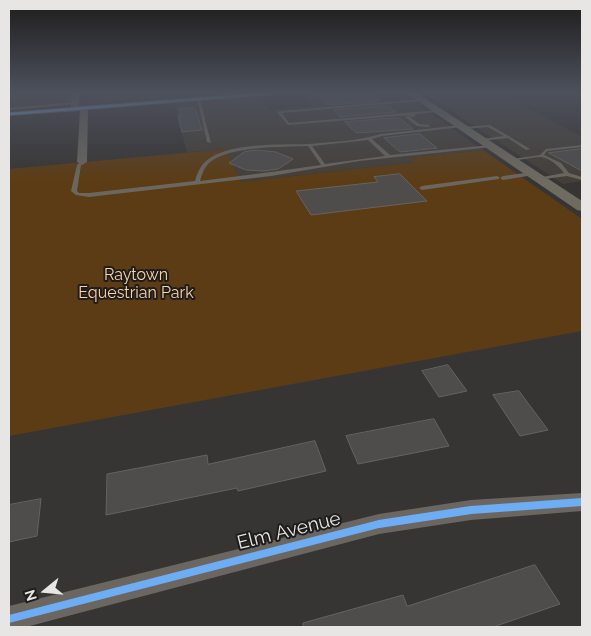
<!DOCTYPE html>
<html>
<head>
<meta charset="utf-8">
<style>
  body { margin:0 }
  #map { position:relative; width:591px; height:636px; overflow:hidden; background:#373534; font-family:Raleway,sans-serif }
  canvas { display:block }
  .frame { position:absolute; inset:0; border:10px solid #e7e6e5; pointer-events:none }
  .north { position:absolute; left:20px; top:566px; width:50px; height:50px; -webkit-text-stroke:4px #1e1d1c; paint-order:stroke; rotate:253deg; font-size:14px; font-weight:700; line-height:20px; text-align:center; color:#e7e6e5 }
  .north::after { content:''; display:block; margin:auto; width:18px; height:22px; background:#e7e6e5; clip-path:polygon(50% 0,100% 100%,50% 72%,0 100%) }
</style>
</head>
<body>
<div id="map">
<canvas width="591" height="636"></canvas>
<div class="frame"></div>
<div class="north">N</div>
</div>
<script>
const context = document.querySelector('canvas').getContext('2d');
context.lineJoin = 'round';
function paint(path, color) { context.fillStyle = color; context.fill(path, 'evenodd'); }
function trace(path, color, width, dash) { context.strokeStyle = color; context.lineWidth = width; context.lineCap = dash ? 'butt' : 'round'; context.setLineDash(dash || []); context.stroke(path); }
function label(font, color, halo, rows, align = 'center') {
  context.font = font + ' Raleway,sans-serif'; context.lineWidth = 4; context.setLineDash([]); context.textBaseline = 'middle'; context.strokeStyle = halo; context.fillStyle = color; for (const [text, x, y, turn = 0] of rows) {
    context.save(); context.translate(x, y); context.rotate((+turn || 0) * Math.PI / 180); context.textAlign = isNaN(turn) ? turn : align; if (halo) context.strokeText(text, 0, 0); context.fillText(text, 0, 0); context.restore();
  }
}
const built = new Path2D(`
  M9,93H73L70,106L9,112Z
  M88,93H248L94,105L88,104Z
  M300,93H401L483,150L411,158L416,162L241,182L226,149L187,152L174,102L259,95L270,110L311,106Z
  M424,93H500L582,137V181L563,184Z`);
const green = new Path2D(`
  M226,149L241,182L415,162L411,158L483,150L582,219V331L9,436V169Z`);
const building = new Path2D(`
  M334,93H370L381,101L328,105L317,94Z
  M388,106L396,112L340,117L334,110Z
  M195,108L202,130L182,132L178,116H181L179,109Z
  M399,118L413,129L356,133L345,122Z
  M420,134L437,148L400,152L384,138Z
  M582,149V171L549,153Z
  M257,150L276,152L293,159L278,169L264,171L246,170L229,163L244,152Z
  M400,174L427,201L311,215L296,191L378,182L374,177Z
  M448,365L467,391L439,397L422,371Z
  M519,391L548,430L520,436L493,395Z
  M434,419L449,446L358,464L346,436Z
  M315,441L326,471L238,491L237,488L106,515L107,474L207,455L208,464Z
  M41,499L37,536L9,542V505Z
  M535,565L560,604L493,627H303V623L403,595L407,606Z`);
const service = new Path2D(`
  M197,98L200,99L211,143L207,142Z
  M422,99L423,101L282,113L289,123L439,110L440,111L438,112L415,114V116L410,117L419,124L429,125V127H428L417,126L405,117L411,115L288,125L277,112L279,111Z
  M75,102L76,104L9,110V108Z
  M461,125H462V127L382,136L372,139L390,155L490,145L492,146V147L359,161L271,176L89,197L76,195L71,191L77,165L82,161L84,162L81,165L77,191L79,193H89L195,181C197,174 200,166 206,161C228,142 280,145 308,144C332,142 358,141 381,134ZM368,140L385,156L325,164L312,146ZM308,146L321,165L271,172L200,181C202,174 204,168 209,163C228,146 282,147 308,146Z
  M490,125L530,149L526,150L508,138L480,141V140L482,139L504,136L488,127L464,129L462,128L464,127Z
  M582,145V147L547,151L544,155L561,163L569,173L582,177V180L567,176L537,180V178L564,173C559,166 550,158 541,157C533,157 520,160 512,161L510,160L512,159L540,155L546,149Z
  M532,172L534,173V175L503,180L500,178L503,176Z
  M497,176L499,177V179L422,190L419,188L422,186Z`);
const minor = new Path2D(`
  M72,93H80L79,106L248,93H278L274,95L88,110L87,162L82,165L77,162L80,111L9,116V112L71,107Z
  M582,493V511L471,520L379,534L26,627H9V606L379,514L471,500Z`);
const secondary = new Path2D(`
  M406,93H417L582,201V211L577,210Z`);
const cyclewayFar1 = new Path2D(`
  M9,114L274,93`);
const cycleway = new Path2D(`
  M9,619L379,524L471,510L582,502`);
const parkNames = [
  ["Raytown",136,275],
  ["Equestrian Park",136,293]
];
const nearStreetnames = [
  ["Elm Avenue",289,531,-14]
];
paint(built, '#443e37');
paint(green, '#5c3c14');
paint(building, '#4e4d4c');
trace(building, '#656362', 1);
paint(service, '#6b6760');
paint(minor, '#6b6760');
paint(secondary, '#6e6b60');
trace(cyclewayFar1, '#6dadf4', 2.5);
trace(cycleway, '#6dadf4', 8);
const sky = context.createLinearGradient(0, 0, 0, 182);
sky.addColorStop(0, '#1e1d1d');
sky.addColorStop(0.51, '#4d515c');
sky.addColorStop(1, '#4d515c00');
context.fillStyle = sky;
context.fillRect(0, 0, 591, 182);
label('16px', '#fed2a8', '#1e1d1c', parkNames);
label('19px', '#e7e6e5', '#1e1d1c', nearStreetnames);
</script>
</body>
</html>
